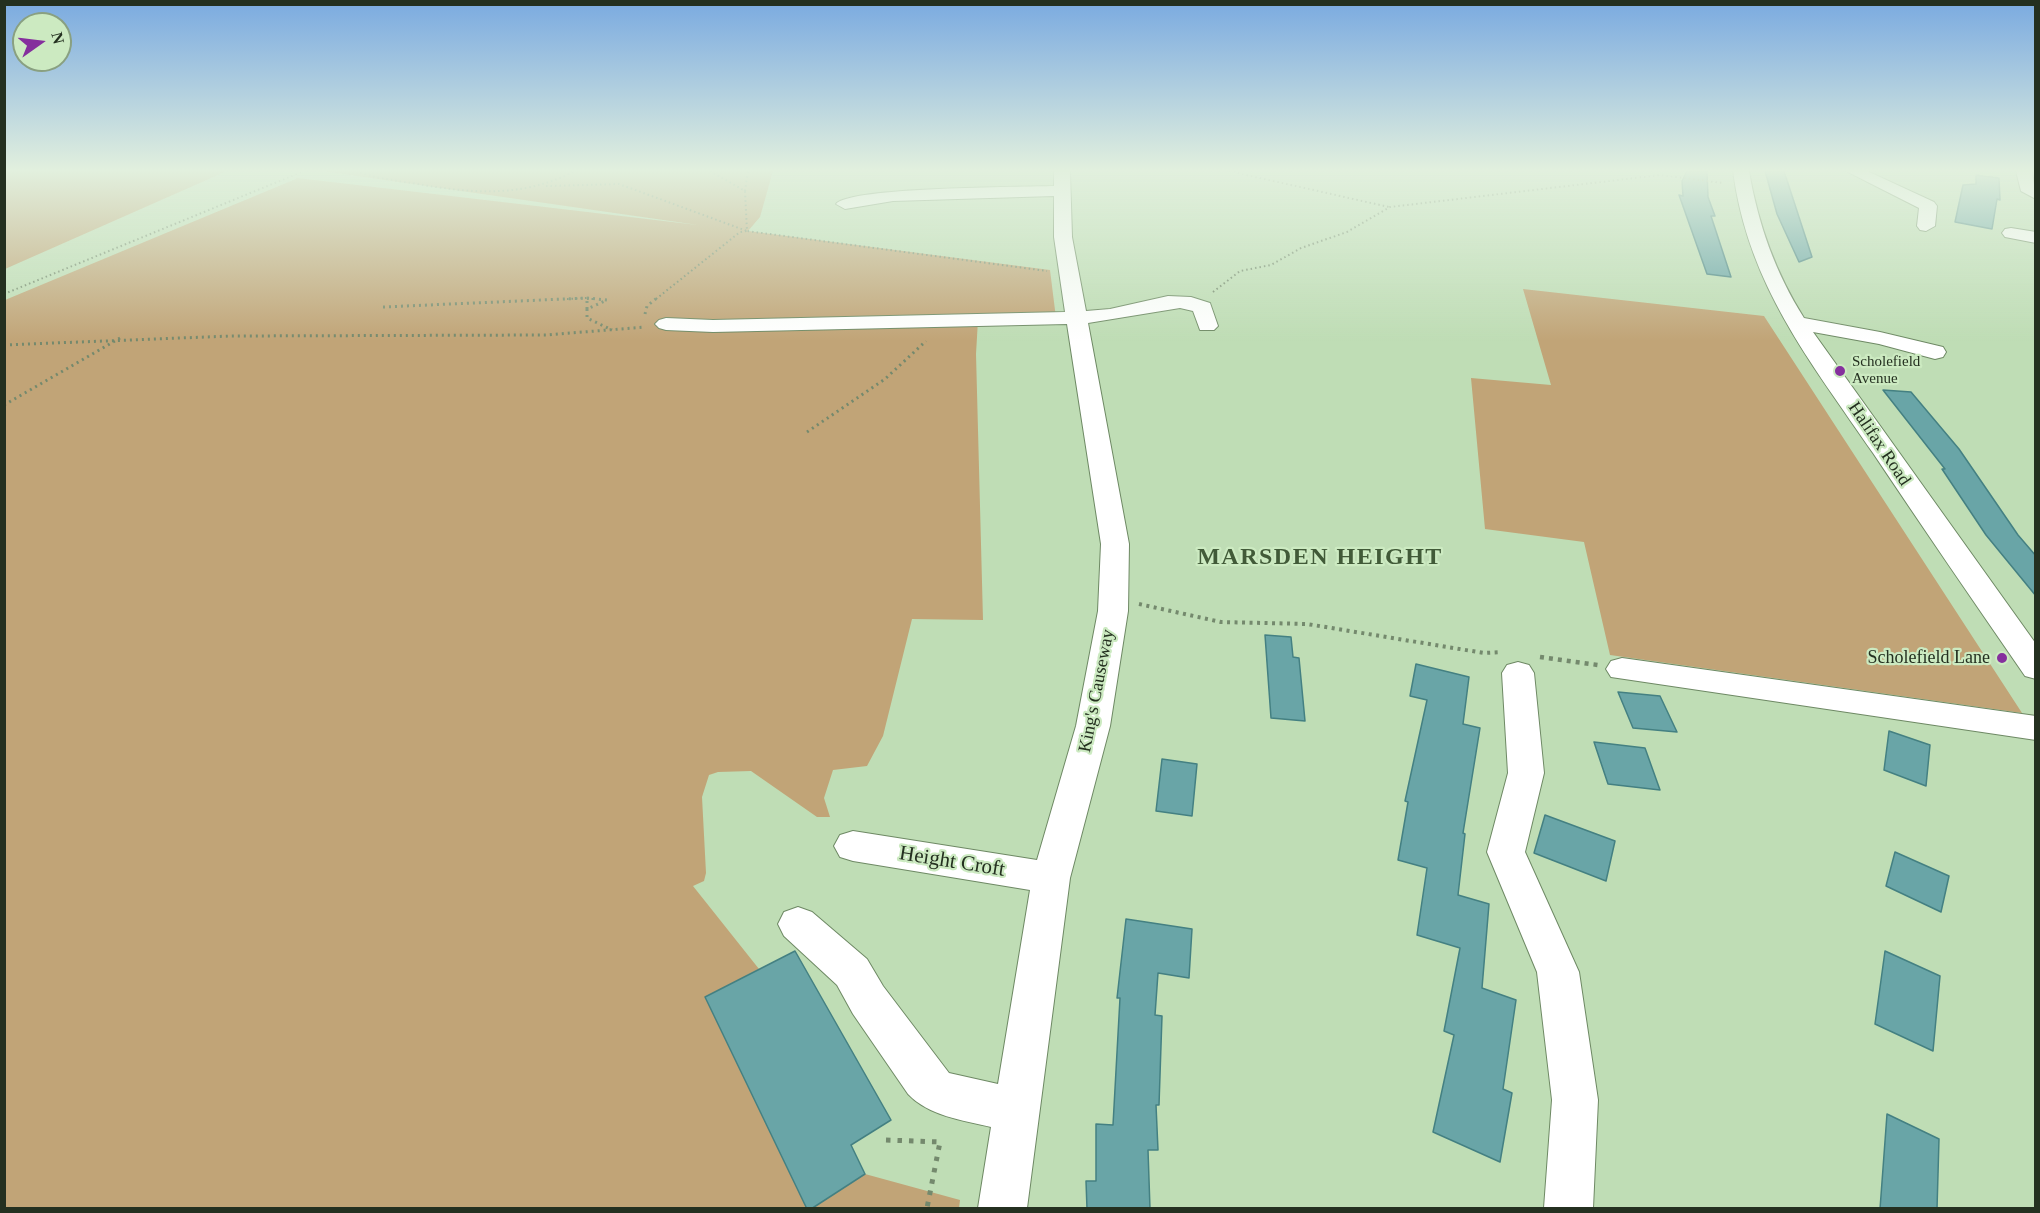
<!DOCTYPE html>
<html>
<head>
<meta charset="utf-8">
<style>
  body { margin:0 }
  #map { position:relative; width:2040px; height:1213px; overflow:hidden; background:#bfddb5; font-family:"Times New Roman",serif }
  canvas { display:block }
  .frame { position:absolute; inset:0; border:6px solid #243020; pointer-events:none }
  .north { position:absolute; left:12px; top:12px; width:60px; height:60px; box-sizing:border-box; background:#cceac1; border:2px solid #89a081; border-radius:50%; rotate:76deg; font-size:16px; font-weight:700; line-height:24px; text-align:center; color:#243020 }
  .north::after { content:''; display:block; margin:auto; width:21px; height:27px; background:#852f9d; clip-path:polygon(50% 0,100% 100%,50% 72%,0 100%) }
</style>
</head>
<body>
<div id="map">
<canvas width="2040" height="1213"></canvas>
<div class="frame"></div>
<div class="north">N</div>
</div>
<script>
const context = document.querySelector('canvas').getContext('2d');
context.lineJoin = 'round';
function paint(path, color) { context.fillStyle = color; context.fill(path, 'evenodd'); }
function trace(path, color, width, dash) { context.strokeStyle = color; context.lineWidth = width; context.lineCap = dash ? 'butt' : 'round'; context.setLineDash(dash || []); context.stroke(path); }
function label(font, color, halo, rows, align = 'center') {
  context.font = font + ' "Times New Roman",serif'; context.lineWidth = 4.5; context.setLineDash([]); context.textBaseline = 'middle'; context.strokeStyle = halo; context.fillStyle = color; for (const [text, x, y, turn = 0] of rows) {
    context.save(); context.translate(x, y); context.rotate((+turn || 0) * Math.PI / 180); context.textAlign = isNaN(turn) ? turn : align; if (halo) context.strokeText(text, 0, 0); context.fillText(text, 0, 0); context.restore();
  }
}
const green = new Path2D(`
  M5,171H227L5,269Z
  M322,171H773L760,217L748,231L1050,270L1056,318L978,320L976,354L983,620L912,619L883,736L867,766L833,770L824,798L830,817H817L751,771L718,772L709,775L702,797L706,873L704,881L693,886L759,969L706,997L807,1208H5V300L298,178L698,225Z
  M1523,289L1764,316L2022,713L1610,655L1584,542L1485,529L1471,378L1551,385Z
  M865,1174L960,1200L959,1208H811Z`);
const building = new Path2D(`
  M1687,171H1707L1708,197L1715,216H1711L1731,277L1707,274L1679,195L1683,196L1682,181Z
  M1765,171H1784L1812,257L1799,262L1777,214Z
  M1976,175L1999,178L2000,200L1997,199L1992,229L1955,222L1963,185L1976,184Z
  M1883,390L1911,392L1959,449L2018,535L2036,556V596L1986,535L1942,469H1945Z
  M1265,635L1291,637L1293,657L1299,658L1305,721L1271,718Z
  M1416,664L1469,677L1463,724L1480,728L1463,833L1465,834L1458,895L1489,904L1482,988L1516,1000L1503,1089L1512,1093L1500,1162L1433,1132L1454,1035L1444,1031L1460,948L1417,935L1427,868L1398,860L1408,802L1405,801L1427,700L1410,696Z
  M1618,692L1660,696L1677,732L1633,728Z
  M1889,731L1930,745L1926,786L1884,770Z
  M1594,742L1645,748L1660,790L1608,784Z
  M1162,759L1197,764L1192,816L1156,811Z
  M1545,815L1615,841L1606,881L1534,853Z
  M1895,852L1949,876L1941,912L1886,886Z
  M1126,919L1192,929L1189,978L1158,973L1155,1015L1162,1016L1159,1105H1156L1158,1150H1148L1150,1209H1087L1086,1181H1096V1124L1113,1125L1120,998H1117Z
  M795,951L891,1120L851,1145L865,1174L811,1209H807L705,997Z
  M1885,951L1940,976L1933,1051L1875,1024Z
  M1887,1114L1939,1139L1937,1209H1880Z`);
const pathFar4 = new Path2D(`
  M356,171C374,178 392,180 411,183C470,193 520,199 575,171
  M710,171L745,191L747,231L1047,271
  M1229,171L1389,207
  M546,186L619,184L747,231
  M745,191L748,171
  M1213,292L1240,271L1271,265L1301,248L1347,232L1390,207L1660,175L1723,183
  M4,294L304,171
  M567,299L587,298
  M587,299H596
  M656,299L740,232L747,231`);
const pathFar3 = new Path2D(`
  M587,298L607,300L587,309Z
  M383,307L587,298
  M587,309V318L612,330
  M645,314L647,306L658,297
  M4,345L231,336L546,335L645,327
  M4,405L120,338
  M807,432L885,379L926,341`);
const pathFar2 = new Path2D(`
  M1139,604L1221,622L1307,624L1484,653L1502,652`);
const pathFar1 = new Path2D(`
  M1540,657L1598,665`);
const path = new Path2D(`
  M886,1140L940,1142L927,1208`);
const minor = new Path2D(`
  M1054,171H1070L1072,237L1086,311L1110,309L1168,296L1191,297L1210,303L1218,326L1214,330H1200L1193,311L1180,308L1088,323L1129,544L1128,611L1110,726L1070,878L1027,1208H978L991,1127C962,1120 929,1116 908,1094L853,1014L837,985L784,936L778,924L784,912L798,907L812,912L867,959L883,986L949,1073L998,1084L1030,890L853,861L840,857L834,846L840,835L853,831L1037,860L1076,726L1098,611L1101,544L1067,324L713,332L666,330L659,328L655,324L659,320L666,318L713,320L1065,312L1054,237V196L893,201L845,209L836,204C849,187 1023,187 1054,186Z
  M1733,171H1749C1758,224 1775,272 1804,318L1880,332L1943,347L1946,352L1943,357L1935,359L1879,344L1813,332L2036,644V679L2025,676C1974,602 1923,528 1873,453C1810,361 1748,285 1733,171Z
  M1846,171H1867L1934,202L1937,206L1935,226L1926,231L1920,230L1917,226L1919,208Z
  M2016,171H2032L2036,199L2021,191Z
  M2011,228L2036,232V243L2005,237L2002,233L2005,229Z
  M1622,658L2036,716V740L1611,677L1606,669L1611,661Z
  M1518,662L1529,665L1534,673L1544,773L1525,852L1579,972L1598,1100L1593,1208H1544L1552,1100L1537,972L1487,852L1508,773L1502,673L1507,665Z`);
const markers = [
  [1840,371,6,"#852f9d"],
  [2002,658,6,"#852f9d"]
];
const farPoinames = [
  ["Scholefield",1852,362],
  ["Avenue",1852,379]
];
const streetNames = [
  ["Halifax Road",1879,444,56],
  ["King's Causeway",1097,691,-79]
];
const poiNames = [
  ["Scholefield Lane",1990,658]
];
const nearStreetnames = [
  ["Height Croft",952,862,9]
];
const districtNames = [
  ["MARSDEN HEIGHT",1320,558]
];
paint(green, '#c1a477');
paint(building, '#69a5a7');
trace(building, '#448082', 1.5);
trace(minor, '#6e8964', 2);
trace(pathFar4, '#74896d', 2, [1.5, 3]);
trace(pathFar3, '#74896d', 3, [2, 4]);
trace(pathFar2, '#74896d', 4, [3, 4.5]);
trace(pathFar1, '#74896d', 4.5, [4, 5]);
trace(path, '#74896d', 5, [4.5, 7]);
paint(minor, '#fff');
const sky = context.createLinearGradient(0, 0, 0, 341);
sky.addColorStop(0, '#7aaae0');
sky.addColorStop(0.5, '#e2f0de');
sky.addColorStop(1, '#e2f0de00');
context.fillStyle = sky;
context.fillRect(0, 0, 2040, 341);
for (const [x, y, r, color] of markers) { const dot = new Path2D(); dot.arc(x, y, r, 0, 2 * Math.PI); context.fillStyle = color; context.fill(dot); trace(dot, '#cceac1', 2); }
label('15px', '#243020', '#cceac1', farPoinames, 'left');
label('18px', '#243020', '#cceac1', streetNames);
label('18px', '#243020', '#cceac1', poiNames, 'right');
label('21px', '#243020', '#cceac1', nearStreetnames);
context.letterSpacing = '1.5px';
label('bold 24px', '#415a38', '#cceac1', districtNames);
context.letterSpacing = '0px';
</script>
</body>
</html>
